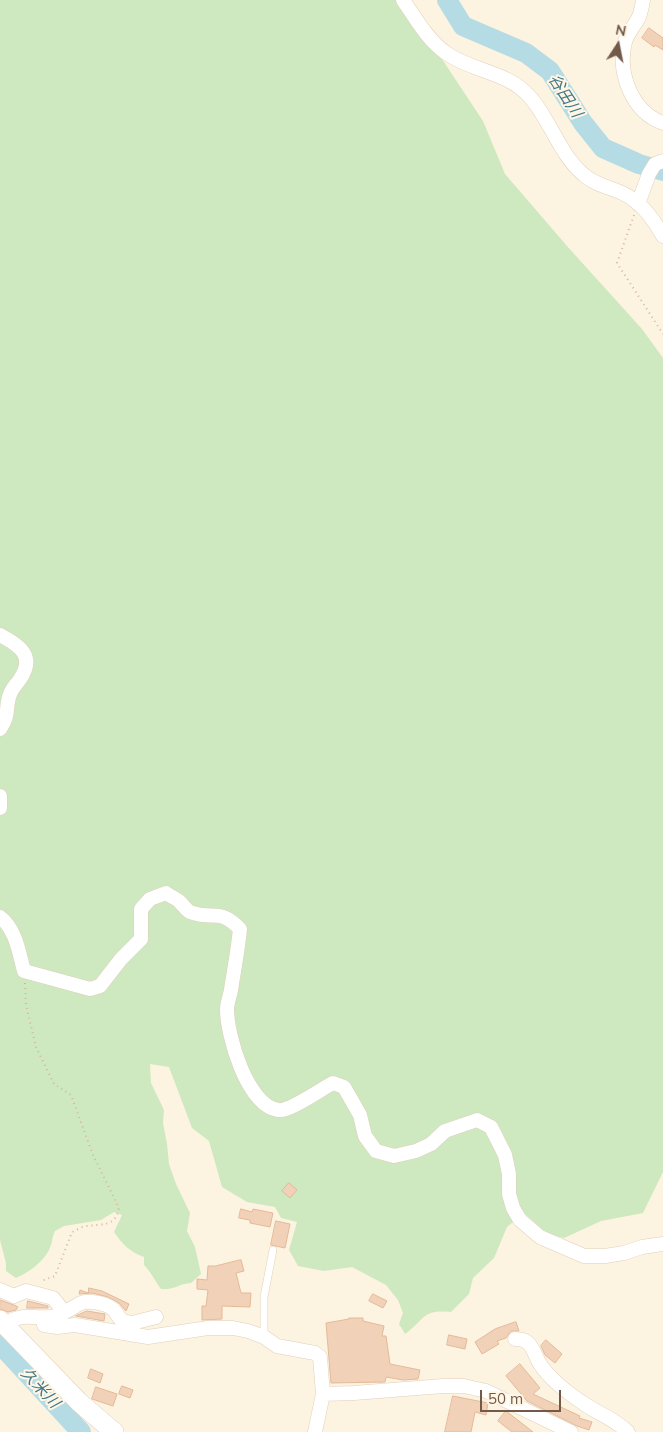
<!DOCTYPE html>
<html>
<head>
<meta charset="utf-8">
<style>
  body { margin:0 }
  #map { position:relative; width:663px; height:1432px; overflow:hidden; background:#fcf3e0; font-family:Mulish,sans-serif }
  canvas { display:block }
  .north { position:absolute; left:593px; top:20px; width:50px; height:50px; -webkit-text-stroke:4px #fff6e6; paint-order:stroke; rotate:11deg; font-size:14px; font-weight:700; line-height:20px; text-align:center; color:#735948 }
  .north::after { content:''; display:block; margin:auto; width:18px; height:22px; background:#735948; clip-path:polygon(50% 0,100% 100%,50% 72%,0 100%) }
  .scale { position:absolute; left:480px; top:1390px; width:81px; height:22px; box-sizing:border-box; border:2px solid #735948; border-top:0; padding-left:6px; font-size:15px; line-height:18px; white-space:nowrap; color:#735948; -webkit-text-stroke:4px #fff6e6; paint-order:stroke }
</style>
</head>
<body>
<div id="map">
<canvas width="663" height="1432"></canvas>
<div class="north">N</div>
<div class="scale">50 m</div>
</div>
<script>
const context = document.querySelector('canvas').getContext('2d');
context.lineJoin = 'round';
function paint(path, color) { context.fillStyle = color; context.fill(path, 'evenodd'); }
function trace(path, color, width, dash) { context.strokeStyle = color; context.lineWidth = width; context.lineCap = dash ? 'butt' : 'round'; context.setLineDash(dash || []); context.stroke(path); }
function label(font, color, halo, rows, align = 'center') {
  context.font = font + ' Mulish,"Noto Sans JP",sans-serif'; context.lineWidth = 4; context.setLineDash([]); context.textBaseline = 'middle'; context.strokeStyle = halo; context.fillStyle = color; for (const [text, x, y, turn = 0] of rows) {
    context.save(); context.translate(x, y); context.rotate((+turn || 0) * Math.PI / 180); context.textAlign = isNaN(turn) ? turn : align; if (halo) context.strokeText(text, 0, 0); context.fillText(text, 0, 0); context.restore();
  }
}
const green = new Path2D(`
  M0,0H409L434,47L483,121L505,174L567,246L642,329L663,358V1172L643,1213L601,1221L564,1238L548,1234L524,1213L507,1227L494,1258L473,1278L469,1294L451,1312C421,1309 425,1320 405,1334L399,1324L403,1313L398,1300L386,1285L352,1267L324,1271L298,1266L289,1250L297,1222L281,1218L275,1207L247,1202L222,1187L209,1141L192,1128L169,1067L150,1064L151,1083L164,1110L163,1123L167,1144L169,1164L176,1184L190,1213L187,1231L195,1247L201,1274L191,1283C178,1284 175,1290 161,1289C155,1281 151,1272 144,1265V1257C130,1252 122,1244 114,1232L122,1215L114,1212L101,1220L64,1226L55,1231C52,1237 52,1245 49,1250C43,1262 28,1273 16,1278L6,1271V1263L0,1240Z`);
const river = new Path2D(`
  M447,0L463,26L526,53L550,71L583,123L603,148L639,164L663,171
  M0,1344L81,1432`);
const building = new Path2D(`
  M649,28L663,38V50L655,45L654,47L642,38Z
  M289,1183L297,1190L290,1198L282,1191Z
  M241,1209L252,1212L253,1209L273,1213L270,1227L250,1223V1220L239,1218Z
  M276,1221L290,1224L285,1248L271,1245Z
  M241,1260L244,1271L236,1273L241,1293H251L250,1307L222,1306V1319L202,1320V1306H206L208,1290L197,1289V1279L207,1280L208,1266H215Z
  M89,1288L102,1291L129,1304L126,1311L119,1303L108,1297L92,1293L79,1294L80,1290L88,1293Z
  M373,1294L387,1301L383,1308L369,1301Z
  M0,1300L14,1305L18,1307L16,1310L8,1312L0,1309Z
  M28,1301L48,1306V1308H27Z
  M87,1311L105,1314L104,1321L76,1316Z
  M349,1318H363V1321L384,1326L382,1336H386L390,1364L420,1370L418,1379L403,1380L386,1377L385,1382L331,1383L326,1323L349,1319Z
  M516,1322L519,1331H511L506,1338L497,1341L499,1344L482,1354L475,1342L495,1329Z
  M449,1335L467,1339L465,1349L447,1345Z
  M546,1340L562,1354L555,1363L545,1355L541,1346Z
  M520,1364L540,1388L533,1394L580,1416L579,1418L592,1422L589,1430L577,1426L527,1401L506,1376Z
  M91,1369L103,1374L100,1383L88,1378Z
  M122,1386L133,1390L130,1398L119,1394Z
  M96,1387L117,1394L113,1406L92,1399Z
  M453,1396L488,1403L486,1415L475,1412L471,1432H445Z
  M506,1411L510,1414L533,1432H512L498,1421Z`);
const path = new Path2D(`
  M634,215L617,263L663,334
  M25,983L26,1005L36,1047L54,1084L71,1095L93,1155L119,1208C116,1227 101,1224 87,1226C82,1226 77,1230 72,1232L55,1276L41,1281`);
const lane = new Path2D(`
  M264,1337V1297L273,1250`);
const street = new Path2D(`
  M403,0C416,19 427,39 446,53C473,72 507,71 530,97C551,121 559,154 584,175C593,183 604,186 615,190C638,198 651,215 663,236
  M643,0C642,6 641,13 638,19C634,26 627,34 625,42C617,73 632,112 663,123
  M638,204L649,174L655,164L663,161
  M0,635C19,645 36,656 20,679C17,684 13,687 11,692C4,706 11,714 0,729
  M0,796V808
  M0,917C16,929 19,953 24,971L90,989L100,986L121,959L141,939V909L150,899L166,893C170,896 175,898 179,901C183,905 186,910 190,912C213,921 219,907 240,929C238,950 234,970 231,990C230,996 227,1003 227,1009C227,1036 247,1105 278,1110C289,1112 321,1089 333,1083L344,1087L360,1115L365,1136L376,1151L394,1156L416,1151L431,1144L445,1131L477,1120L491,1127L505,1155L509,1174V1194L513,1208L520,1220L540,1237L584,1256H605L624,1253L642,1247L663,1244
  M0,1290L14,1296L26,1291L53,1298L64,1312
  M4,1324C26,1312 29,1319 50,1317C61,1316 70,1309 79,1304C87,1299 105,1303 113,1309C116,1312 119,1318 122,1321L132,1323L156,1317
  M44,1325L57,1327L75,1325L148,1337L208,1328H233L248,1331L264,1337L277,1346L315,1353L320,1357L323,1394L315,1432
  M515,1339C533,1339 532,1351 540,1364C551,1381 569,1394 586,1405C601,1415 613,1418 628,1432
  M323,1394L354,1393L443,1386H464L486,1391L571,1432`);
const secondary = new Path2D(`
  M0,1320L79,1402L114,1432`);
const waterNames = [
  ["谷田川",565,96,57],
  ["久米川",40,1388,47]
];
paint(green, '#cee9bf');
trace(river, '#b5dce5', 20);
paint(building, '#f1d1b8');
trace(building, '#e4b998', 1);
trace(lane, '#e0cfbc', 8);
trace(street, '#e0cfbc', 15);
trace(secondary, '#e5d0ba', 20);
trace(path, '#d6b59b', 2, [1, 4]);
trace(lane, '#fff', 7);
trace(street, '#fff', 14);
trace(secondary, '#fff', 19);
label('italic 16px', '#417886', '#fff6e6', waterNames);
</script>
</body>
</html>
